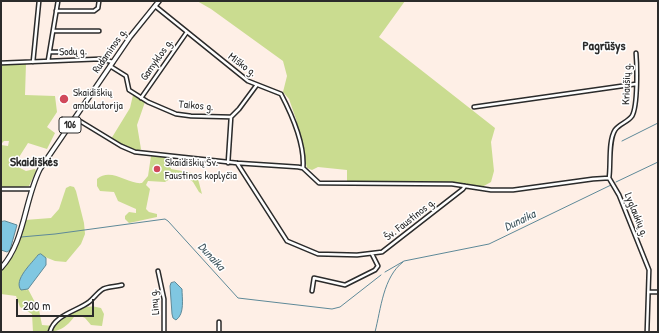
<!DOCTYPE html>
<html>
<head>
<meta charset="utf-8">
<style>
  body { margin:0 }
  #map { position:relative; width:659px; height:333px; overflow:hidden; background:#feefe6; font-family:"Patrick Hand",sans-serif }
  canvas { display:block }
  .frame { position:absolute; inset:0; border:2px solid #2b2b2b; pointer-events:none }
  .scale { position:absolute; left:16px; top:299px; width:78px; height:18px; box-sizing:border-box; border:2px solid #2b2b2b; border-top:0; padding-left:5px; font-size:12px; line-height:14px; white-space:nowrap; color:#2b2b2b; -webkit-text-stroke:3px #fff; paint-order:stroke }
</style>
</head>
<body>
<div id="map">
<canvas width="659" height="333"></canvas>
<div class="frame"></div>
<div class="scale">200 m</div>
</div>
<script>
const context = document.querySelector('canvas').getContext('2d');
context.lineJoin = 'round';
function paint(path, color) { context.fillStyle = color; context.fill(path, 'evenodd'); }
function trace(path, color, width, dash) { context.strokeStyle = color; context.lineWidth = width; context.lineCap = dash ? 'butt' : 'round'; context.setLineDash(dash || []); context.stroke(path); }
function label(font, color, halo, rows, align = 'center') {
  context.font = font + ' "Patrick Hand",sans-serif'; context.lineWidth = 3; context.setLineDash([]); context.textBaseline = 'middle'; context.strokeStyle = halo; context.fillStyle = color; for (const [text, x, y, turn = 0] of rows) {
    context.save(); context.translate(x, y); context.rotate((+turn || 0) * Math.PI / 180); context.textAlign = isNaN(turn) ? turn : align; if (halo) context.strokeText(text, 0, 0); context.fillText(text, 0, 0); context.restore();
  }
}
const green = new Path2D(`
  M197,1H405L379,37L495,128L491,142L494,171L491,182L482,187L458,183L347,181V170L318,167L312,170L307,168L296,119L289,99L283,92L287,76L283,61L211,9Z
  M26,63L25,95L55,96L57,112L47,127L55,133L47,149L28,143L14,165L26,171L35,169L36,171L29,186L21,187H1V145L8,146L9,141H4L1,144V65Z
  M133,95L145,102L137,125L141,149L139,151L132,150L111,139L130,108Z
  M151,156L169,158L171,169L193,173L198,179L202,194L199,192L193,182L188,178L175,176L165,182L148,181L146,185L150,189L146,209L149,212L157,214V217L129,223L125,219V216L129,212L136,213V209L118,201L114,192L100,191L97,186V179C111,167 129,185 142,183L148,176Z
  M70,186L74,187L76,191L84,223L85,234L81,244L66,262L55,261L45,257L26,291L28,289L39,310L42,325L54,326C66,314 83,302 101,308L104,314L102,326L91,325L85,318L78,315L74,317C62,333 54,332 33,332L32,314L20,307L16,296L1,294V270L14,255L25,220L51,218L59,209L66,188Z`);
const water = new Path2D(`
  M5,221L17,225L10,250L7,252L1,250V222Z
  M41,254L46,258V265L28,289L21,290C13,280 32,263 38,255Z
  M175,282L182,289C182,298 185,314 176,320L173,318L172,314L170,286L171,283Z`);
const stream = new Path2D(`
  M622,141L658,123
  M616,182L658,162
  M21,237L55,234L165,219L168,221L238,298L332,309L340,307L381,275
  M385,272L404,261L489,244L611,185
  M375,332C381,309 383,277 403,262`);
const minor = new Path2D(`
  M155,6L248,81L281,94C292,115 305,144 303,168
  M56,11H94L98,8L99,1
  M53,31H99
  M50,52H68
  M48,61L58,1
  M33,62L39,1
  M1,63L100,59L113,62
  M110,66L126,76L129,90L148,102L176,114L191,116L231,117L228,163
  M141,98L187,32
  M474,107L636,84
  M231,117L239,109L256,86
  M75,118L121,146L135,152L237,163L298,167L303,168L319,183L452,184L491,190H513L593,179L609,178L619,195L649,270L647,332
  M237,163L287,241L318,254L357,255L382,252L463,189L465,186
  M609,178C611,165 608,141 615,130C619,124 628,122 632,116C638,106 637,65 636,53
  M1,189H31
  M158,271L164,299V332
  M312,291L314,278L345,285L375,270L378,266L372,254
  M649,292H658
  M50,332C54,315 77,311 89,302C94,298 98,292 103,289C109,286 115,287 122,285
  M219,332V322`);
const major = new Path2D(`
  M1,268C25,242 24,201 40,169L130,37L159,1`);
const markers = [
  [64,99,5,"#d1495b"],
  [157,169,4,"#d1495b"]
];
const shields = [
  [70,125,22]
];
const shieldNames = [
  ["106",70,125]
];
const streetNames = [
  ["Rudaminos g.",110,51,-55],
  ["Sodų g.",73,52,-2],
  ["Gamyklos g.",157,60,-55],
  ["Miško g.",242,65,37],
  ["Kriaušių g.",627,84,-88],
  ["Taikos g.",196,106,5],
  ["Lyglaukių g.",636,215,68],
  ["Šv. Faustinos g.",410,220,-38],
  ["Linų g.",155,302,-96]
];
const poiNames = [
  ["Skaidiškių",73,93],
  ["ambulatorija",73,106],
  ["Skaidiškių Šv.",165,163],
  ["Faustinos koplyčia",165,176]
];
const waterNames = [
  ["Dunaika",520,221,-26],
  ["Dunaika",211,257,47]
];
const quarterNames = [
  ["Pagrūšys",604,47],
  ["Skaidiškės",34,163]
];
paint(green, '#cadc90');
paint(water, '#80c7e1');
trace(water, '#5e8998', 1);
trace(stream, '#5e8998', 1);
trace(minor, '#2b2b2b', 5.5);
trace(major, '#2b2b2b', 6);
trace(minor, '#fff', 2.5);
trace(major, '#fff', 3.5);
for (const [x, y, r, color] of markers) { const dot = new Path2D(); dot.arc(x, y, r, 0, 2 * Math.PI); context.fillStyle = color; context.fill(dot); trace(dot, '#fff', 1.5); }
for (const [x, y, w] of shields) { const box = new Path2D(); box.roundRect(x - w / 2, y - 8, w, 16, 3); context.fillStyle = '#fff'; context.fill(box); trace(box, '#2b2b2b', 1); }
label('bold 10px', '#2b2b2b', null, shieldNames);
label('11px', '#2b2b2b', '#fff', streetNames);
label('11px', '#2b2b2b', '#fff', poiNames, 'left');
label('italic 12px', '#445a62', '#fff', waterNames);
label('bold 13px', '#2b2b2b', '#fff', quarterNames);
</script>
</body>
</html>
